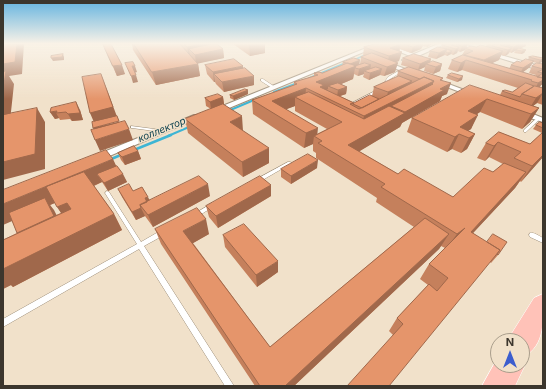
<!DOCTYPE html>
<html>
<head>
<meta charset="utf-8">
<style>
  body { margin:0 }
  #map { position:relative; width:546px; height:389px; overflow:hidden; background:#f1e1ca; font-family:Inter,sans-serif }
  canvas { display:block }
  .frame { position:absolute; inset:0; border:4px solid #3c362d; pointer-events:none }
  .north { position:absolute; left:490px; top:333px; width:40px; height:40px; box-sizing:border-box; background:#f1e1ca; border:1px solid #a99d8b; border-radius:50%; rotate:0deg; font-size:11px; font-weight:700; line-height:16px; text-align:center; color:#3c362d }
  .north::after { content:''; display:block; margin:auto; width:14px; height:18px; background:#3c5dce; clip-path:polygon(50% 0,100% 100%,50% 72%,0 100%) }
</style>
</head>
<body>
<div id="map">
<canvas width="546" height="389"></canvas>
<div class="frame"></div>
<div class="north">N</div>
</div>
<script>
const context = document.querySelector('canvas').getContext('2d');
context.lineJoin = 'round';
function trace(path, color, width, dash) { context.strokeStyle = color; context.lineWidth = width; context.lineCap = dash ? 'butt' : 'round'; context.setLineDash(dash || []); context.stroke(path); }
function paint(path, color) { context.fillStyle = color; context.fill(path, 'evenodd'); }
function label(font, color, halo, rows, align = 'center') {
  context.font = font + ' Inter,sans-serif'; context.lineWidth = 3; context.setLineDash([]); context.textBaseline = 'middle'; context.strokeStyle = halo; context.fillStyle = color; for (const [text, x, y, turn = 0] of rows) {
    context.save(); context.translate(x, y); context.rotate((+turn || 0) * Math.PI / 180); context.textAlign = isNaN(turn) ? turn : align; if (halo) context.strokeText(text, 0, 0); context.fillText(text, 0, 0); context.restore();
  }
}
const streamFar2 = new Path2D(`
  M354,60L365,55
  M309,78L345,63
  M293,85L297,83`);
const streamFar1 = new Path2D(`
  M274,92L295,84
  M228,111L254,100
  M168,136L189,127`);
const stream = new Path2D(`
  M134,150L171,135
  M109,160L123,154`);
const lane = new Path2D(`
  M402,69L404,70L390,79L385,87H383L382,86L388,77Z
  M261,79H263L275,87L272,88L261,81Z
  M377,90L380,91L353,105L350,104Z
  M538,117H539L541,118L526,132H524V130Z
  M131,126L162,130L164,131L162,132L132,128H131Z
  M288,162H290L292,163L259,182L257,183L255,181V180Z
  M107,191L109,192L141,242L160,231H164L165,233L164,235L144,246L234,386H225L139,249L3,327V319L137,244L105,193Z
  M211,204L213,205L214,206L213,207L198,216H194L193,215L194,214Z
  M530,233C534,232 539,236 543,238V243L530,237L529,235Z`);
const street = new Path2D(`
  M376,44H383L217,113H214L210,111Z
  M438,44H445L405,62L402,60L410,56L385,46L389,45L414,54Z
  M453,44H462L543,67V71Z
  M391,65H395L418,74L413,75L391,67Z
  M438,80L475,94L476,95L471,96L436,83L435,82Z
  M517,110H523L543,118V122L517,114Z
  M194,115H200L201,117L100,160H94L93,158L94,156Z`);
const highway = new Path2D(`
  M543,294C543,318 546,347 522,357V341H509L512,333L534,298Z
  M498,357V365H522V358L525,365L515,386H482Z`);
const wall = new Path2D(`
  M103,44L125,74L117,76Z
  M132,44H217L223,49L224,58L198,63L200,76L156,85L133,50Z
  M233,44H265V53L250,56Z
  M374,44H432L427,47L423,46L421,49L411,53L400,49L399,61L396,62L395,72L384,76L380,75L369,80L363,77L364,74L358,76L354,74L353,79L341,84L347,87L346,94L340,96L354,103L372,96L374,87L397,77L398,71L408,67L401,65L403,58L431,59L430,63L442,64L440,71L433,74L424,71L425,67L419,70L443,78L442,80L447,94L442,96L440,101L402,123L400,127L359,151L398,174L453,197L493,172L503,164L489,157L485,161L477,158L486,143L499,132L530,144L542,133L533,129L536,125L543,123V157L521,182L520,181L515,188L473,233L498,255L491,263L490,262L393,335L389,331L397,318L428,285L420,279L429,264L445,248L441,246L439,249L294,386H255L161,244L155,229L209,234L193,243L270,347L414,227L376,202L377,198L316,158V153L313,151V144L304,148L253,114L252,100L294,85V82L314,76V73H322L342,66L343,62L360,64L361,57L363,56L364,47ZM295,106V111L327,129L317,134L286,109Z
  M444,44H471L469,45H467L466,48L486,46L487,44H526V46L520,48L526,50L524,53L521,54L514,53L516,50L511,53L510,52L508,54L505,56L501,55L499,60L492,63L509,69L511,65L528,60L529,57L543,58L542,62L539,63L543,64V84L541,85L540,87L543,88V105L537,103L533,106L539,108L530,122L522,129L480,112L477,114L471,129L468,131L475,134L467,149L461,153L452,149L447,152L407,132L412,118L500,95L502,91L512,92L518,88L462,70L457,72L448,69L452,60L462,55L465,50L460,52L458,51L457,53L453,55L451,54L447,56L445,55L436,59L428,57L430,51L441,48L442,45ZM533,62L537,63L532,66L529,73L536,75L535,76L523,72L530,67Z
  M205,65L243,68L254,85L224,92L216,84L215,82H214L207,74Z
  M448,75L462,80L457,82L446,78Z
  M248,90V94L234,100L230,98V95Z
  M223,97L224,104L223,105L243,131L269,163L243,177L188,133L185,119L211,109L206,106L205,98Z
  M80,110L83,120L72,121L70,119L60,120L59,118L55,119L50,112Z
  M138,151L141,159L125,165L121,160L118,153Z
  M117,166L127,182L108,191L102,182L94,186L114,214L122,230L13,287L11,285L3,289V240L17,233L12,221ZM55,203L61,213L56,215L50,205Z
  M317,168L291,184L281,177V169Z
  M271,185V196L218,228L209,217L206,206Z
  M118,189L133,191L150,200L210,196L153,227L145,216L136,220L122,197Z
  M223,235L278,272L257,287L225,247Z`);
const shadedWall = new Path2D(`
  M17,44H24L22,74L9,76L14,84L10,121L3,122V64Z
  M185,44H215L223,49L224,58L196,64L195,55L189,49L190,56H189L187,47Z
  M265,44V53L250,56L249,45Z
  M401,44L398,53L390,48Z
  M421,44H423L421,49L411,53L413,47Z
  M427,44H432L427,47Z
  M466,44H468L466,48H465V50L460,52L462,46Z
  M519,44H526V46L511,53L514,47Z
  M459,47L457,53L453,55L456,49Z
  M512,48L508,54L505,56L508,50Z
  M447,49L444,55L436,59L439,53Z
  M526,50L524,53L521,54L522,51Z
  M452,51L451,54L447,56L448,53Z
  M503,51L499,60L486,66L482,65L484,60Z
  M402,52L399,61L387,65L389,56Z
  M63,54L64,57V60L53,61L51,58Z
  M431,59L429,65L426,64L425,67L418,70L420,64Z
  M543,59L542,62L538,64L540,60Z
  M360,60L359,67L355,68L353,79L332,88L328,86V89L323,92L316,82L349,64Z
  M466,60L462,70L457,72L461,63Z
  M534,61L530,67L519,75L523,68Z
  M398,63L395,72L384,76L387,67Z
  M198,64L200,76L156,85L152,72Z
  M442,64L440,71L433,74L436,67Z
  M122,65L125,74L117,76L113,66Z
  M371,65L370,71H364V74L358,76L359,69Z
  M132,66H135L137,72L134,73Z
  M243,66V75L214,74L215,82H214L213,72Z
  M382,69L380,75L369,80L370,73Z
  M101,74L119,122L96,127L90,113Z
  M136,75L138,82L133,83L131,76Z
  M254,76V85L224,92L222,82Z
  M463,76L462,80L457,82L459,79Z
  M543,80V84L541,85L538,89L536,87L538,83Z
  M412,81L409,91L385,103L388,92Z
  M434,81L429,94L360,131L364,116Z
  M451,83L447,94L442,96L440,101L402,123L400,127L345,160L348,145L405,112L440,89Z
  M347,87L346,94L337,97L338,90Z
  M306,88L305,102L295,97V106L274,114L272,101Z
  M248,90V94L234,100L233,96Z
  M543,93L537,103L529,109L536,98Z
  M223,97L224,104L211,109L210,102Z
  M487,99L480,112L461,125L468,111Z
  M76,102L80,110L83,120L72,121L68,114Z
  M37,108L45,122V169L3,180V162Z
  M539,108L530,122L522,129L531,114Z
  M57,111L56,113L59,118L55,119L50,112Z
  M478,115L471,129L462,135L459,134L452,149L447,152L460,127Z
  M117,116L122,129L96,135L93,128Z
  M242,116L243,131L230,122Z
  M318,128L317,137L314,136L313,144L304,148L306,133Z
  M129,129L133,140L100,151L95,140Z
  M475,134L467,149L461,153L469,138Z
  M498,142L489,157L485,161L494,146Z
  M269,148V163L243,177L242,162Z
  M138,151L141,159L125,165L122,157Z
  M543,155V157L521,182L532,166Z
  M113,159L120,174H97L102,182L50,205L54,210L63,228L28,245L49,205L3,225V204Z
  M318,160L317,168L291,184V176Z
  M526,172L515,188L460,247L471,232Z
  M123,174L127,182L108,191L104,183Z
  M208,184L210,196L153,227L148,215Z
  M271,185V196L218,228L216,216Z
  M148,197L152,205L142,207L145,198Z
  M67,203L78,218L68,223L57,207Z
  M141,208L145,216L136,220L132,212Z
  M114,214L122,230L13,287L11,285L3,289V269Z
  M206,219L209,234L188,246L183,231Z
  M465,228L446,249L457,234Z
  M449,234L439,249L294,386H285Z
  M278,261V272L257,287L256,275Z`);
const building = new Path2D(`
  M3,44H17L15,62L3,64Z
  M103,44H111L122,65L113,66Z
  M134,44H180L198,64L152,72Z
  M185,44H203L187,47Z
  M212,44H217L223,49L195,55L189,49Z
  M374,44H401L390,48L402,52L389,56L364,47Z
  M404,44H421L413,47Z
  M444,44H453L451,45L459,47L456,49L442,45Z
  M457,44H466L462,46Z
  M496,44H502L500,45L512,48L508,50L492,46Z
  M504,44H519L514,47Z
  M481,45L503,51L484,60L464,55L473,51L465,48L471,46L476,47Z
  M438,47L447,49L439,53L430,51Z
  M519,48L526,50L522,51L516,50Z
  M447,49L452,51L448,53L446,52Z
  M372,53L398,63L387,67L361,57Z
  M63,54L62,57L51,58V56Z
  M414,54L431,59L420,64L403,58Z
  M463,55L543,78V80L538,83L531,81L532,80L466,60L461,63L452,60Z
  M533,56L543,58V59L540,60L529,57Z
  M354,58L360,60L350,64L343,62Z
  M234,59L243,66L213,72L205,65Z
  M526,59L534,61L523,68L511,65L517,61L520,62Z
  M433,61L442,64L436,67L426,64Z
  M133,62L135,66H132L136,75L131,76L125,63Z
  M348,63L356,66L316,82L324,85L320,87L354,103L350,104L359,109L424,77L434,81L364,116L306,88L272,101L318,128L306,133L252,100L297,84L294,82L318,75L314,73L319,72L322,73Z
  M365,63L371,65L359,69L355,68L356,66H355Z
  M537,63L543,64V69L532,66Z
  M376,67L382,69L370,73L364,71Z
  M409,67L443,78L440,80L451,83L440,89L444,90L405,112L391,106L433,84H432L434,81L424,77L420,79L398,71Z
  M245,68L254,76L222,82L214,74Z
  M542,70H543V78L537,77L543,73L538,72Z
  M6,71L3,91V72Z
  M452,73L463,76L459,79L448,75Z
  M101,74L113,107L90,113L82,77Z
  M399,76L412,81L388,92L374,87Z
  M338,83L347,87L338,90L328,86Z
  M526,83L534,86L522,94L520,97L502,91L505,90L512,92Z
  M470,85L539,108L531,114L487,99L468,111L478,115L460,127L475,134L469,138L459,134L455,137L412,118Z
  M535,86L543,88V93L536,98L522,94Z
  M245,89L248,90L233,96L230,95Z
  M309,92L364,119L389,106L405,113L348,145L398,174L404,169L453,197L484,168L493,172L504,163L526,172L471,232L500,250L389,386H347L403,324L397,318L429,284L437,291L448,278L429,264L465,228L457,234L381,187L385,184L318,143L322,141L314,136L342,122L295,97Z
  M218,94L223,97L210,102L205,98Z
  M370,95L379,99L362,108L353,104L354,103Z
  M76,102L80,113L68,114L66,112L56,113L57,111L50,112L51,108Z
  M223,104L242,116L230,122L269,148L242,162L185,119Z
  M37,108L35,154L3,162V115Z
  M117,116L119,121L93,128L92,122Z
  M125,121L129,129L95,140L91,130Z
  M540,122L543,123V128L536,125Z
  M499,132L530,144L543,132V155L532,166L514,158L521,152L498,142L494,146L486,143Z
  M134,146L138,151L122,157L118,153Z
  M106,150L113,159L3,204V190Z
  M308,154L318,160L291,176L281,169Z
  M117,166L123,174L104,183L97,174Z
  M84,172L114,214L3,269V240L71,209L67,203L57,207L46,187Z
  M199,176L208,184L148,215L140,205Z
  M260,176L271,185L216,216L206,206Z
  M129,184L133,191L142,187L148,197L145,198L147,202L140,205L141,208L132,212L118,189Z
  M45,198L54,216L17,233L9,213Z
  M197,208L206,219L183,231L270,347L425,218L449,234L285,386H260L155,229Z
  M244,224L278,261L256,275L223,235Z
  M493,234L507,242L498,255L497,254L500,250L487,242Z`);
const farWaternames = [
  ["коллектор",162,130,-22]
];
trace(streamFar2, '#3eb5d4', 1.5);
trace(streamFar1, '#3eb5d4', 2);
trace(stream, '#3eb5d4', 2.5);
trace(lane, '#9d8e79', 1);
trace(street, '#9d8e79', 2);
trace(highway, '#fff', 1);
paint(lane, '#fff');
paint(street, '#fff');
paint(highway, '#ffc2b8');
paint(wall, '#c5805c');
paint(shadedWall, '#a0684b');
paint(building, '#e5956b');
trace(building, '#a0684b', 1);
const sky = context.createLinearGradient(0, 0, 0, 99);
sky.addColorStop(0, '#64b4e0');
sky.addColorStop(0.44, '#f9f2e7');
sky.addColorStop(1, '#f9f2e700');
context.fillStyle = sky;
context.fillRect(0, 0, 546, 99);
label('italic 10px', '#0f4350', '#f1e1ca', farWaternames);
</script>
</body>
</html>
